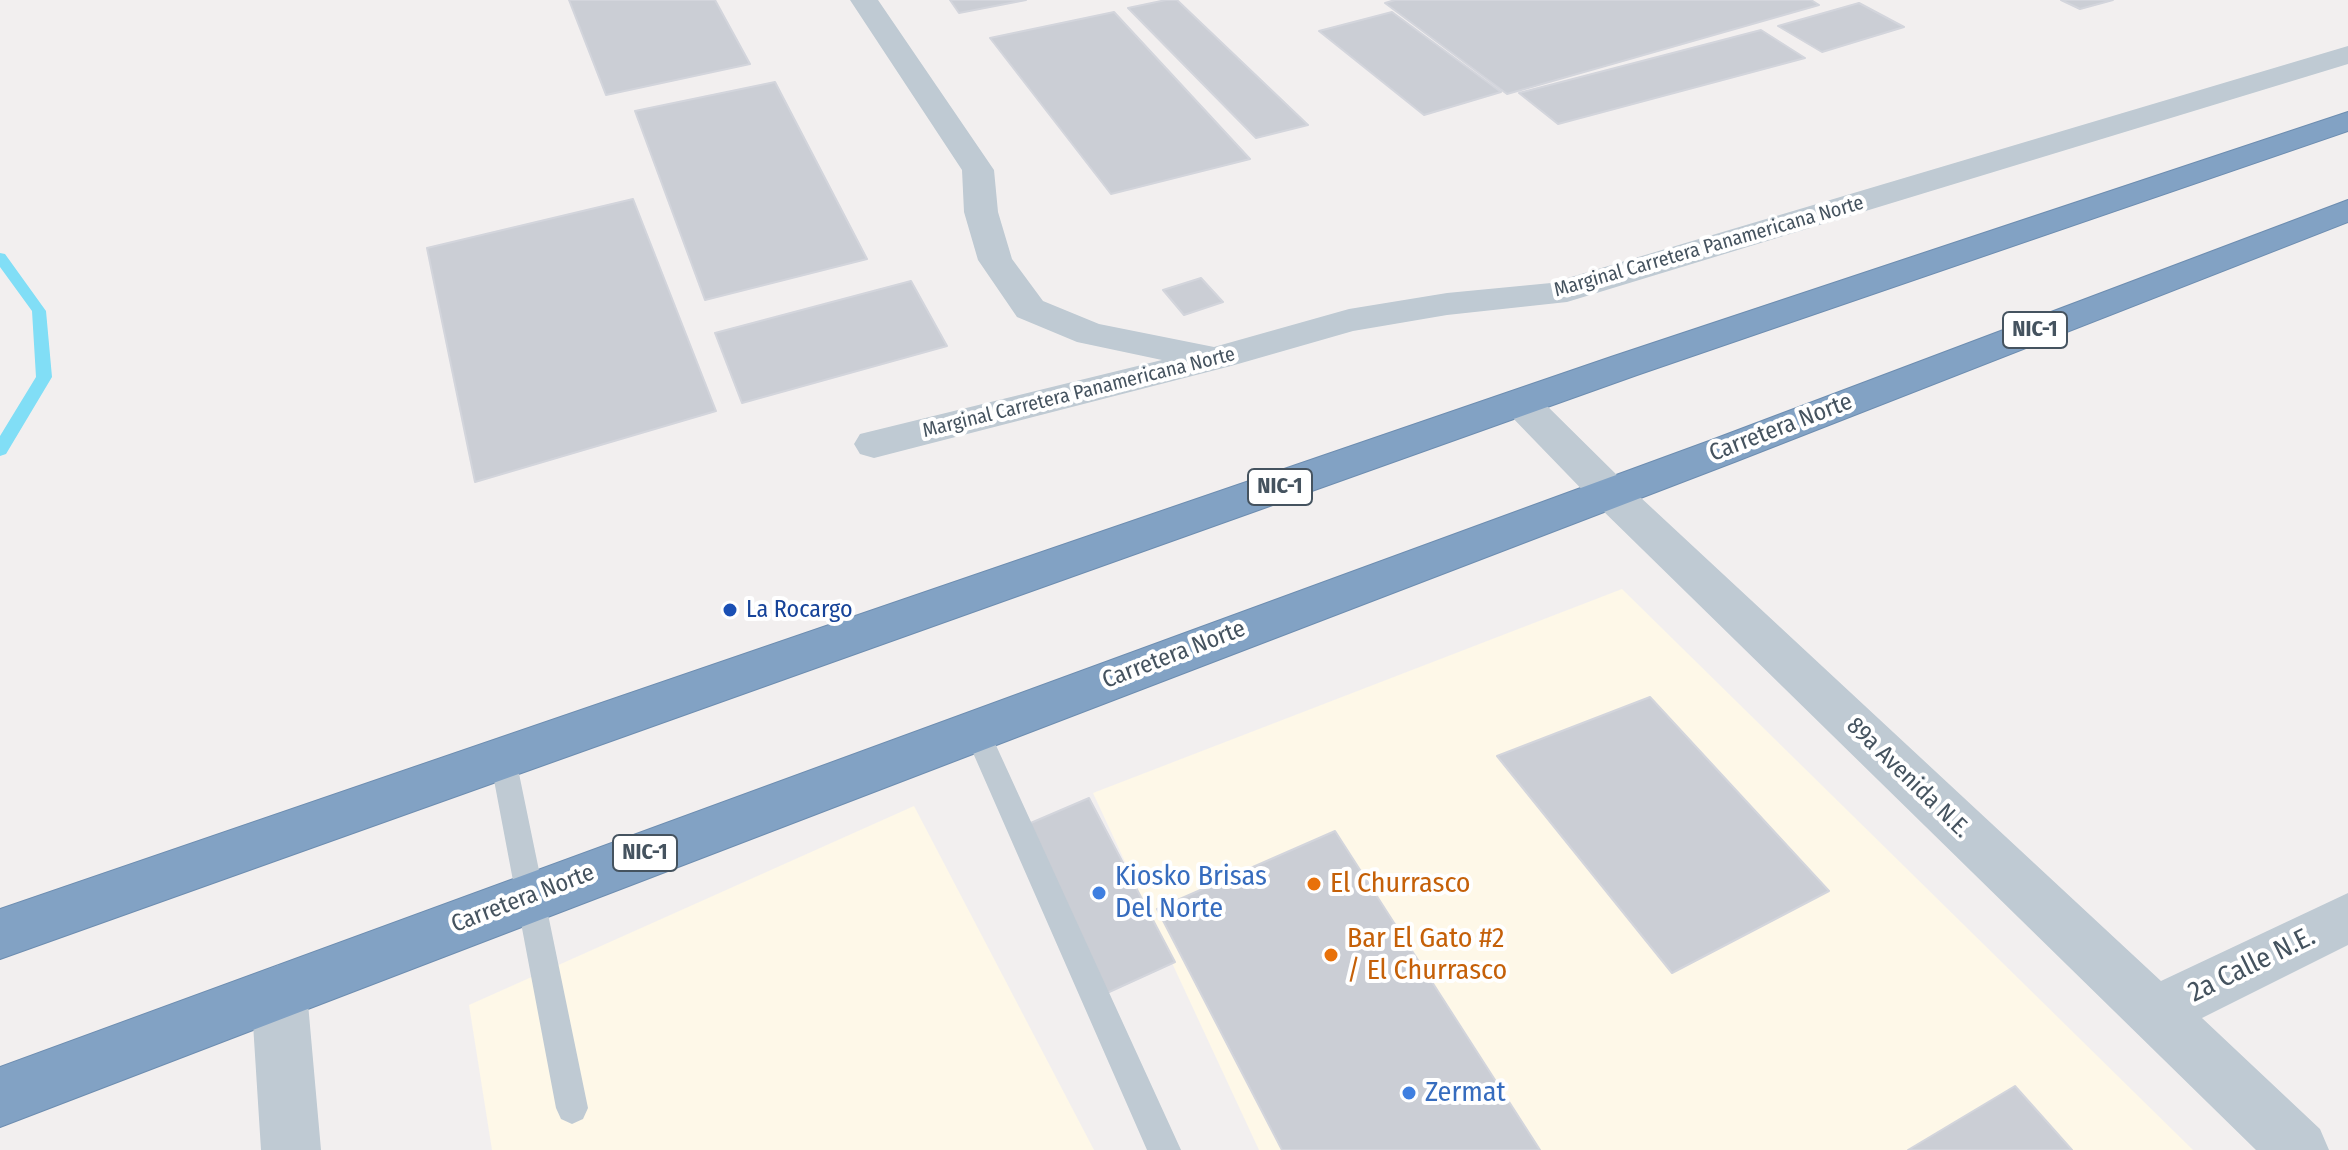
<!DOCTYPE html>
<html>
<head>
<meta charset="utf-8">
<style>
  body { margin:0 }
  canvas { display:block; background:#f2efef }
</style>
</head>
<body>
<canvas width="2348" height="1150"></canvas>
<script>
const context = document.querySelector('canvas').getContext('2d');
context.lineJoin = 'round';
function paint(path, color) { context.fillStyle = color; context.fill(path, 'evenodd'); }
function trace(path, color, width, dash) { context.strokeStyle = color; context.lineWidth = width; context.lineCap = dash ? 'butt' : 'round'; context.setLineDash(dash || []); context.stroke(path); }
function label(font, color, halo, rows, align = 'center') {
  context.font = font + ' "Fira Sans Condensed",sans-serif'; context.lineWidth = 8; context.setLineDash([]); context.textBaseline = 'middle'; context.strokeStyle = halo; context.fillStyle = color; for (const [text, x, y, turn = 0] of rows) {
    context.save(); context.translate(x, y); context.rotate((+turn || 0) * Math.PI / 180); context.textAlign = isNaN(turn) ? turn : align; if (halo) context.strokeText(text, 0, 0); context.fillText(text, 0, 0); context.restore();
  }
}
const commercial = new Path2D(`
  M1622,589L2193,1150H1259L1093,793Z
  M914,806L1094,1150H492L469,1005Z`);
const stream = new Path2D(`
  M0,253L5,254L46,311L52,377L6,454L0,456V436L36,377L32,311L0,267Z`);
const building = new Path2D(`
  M569,0H715L750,64L606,95Z
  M950,0H1026L959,13Z
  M1166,0H1177L1308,125L1256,138L1128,8Z
  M1395,0H1811L1819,5L1507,94L1385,3Z
  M2061,0H2113L2080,9Z
  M1859,3L1904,27L1822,52L1778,26Z
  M1114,12L1250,159L1111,194L990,38Z
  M1392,12L1501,92L1424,115L1319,31Z
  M1761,30L1805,58L1558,124L1519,93Z
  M775,82L867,259L705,300L635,111Z
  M633,199L716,411L475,482L427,248Z
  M1201,278L1223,302L1184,315L1163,290Z
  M911,281L947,346L742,403L715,333Z
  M1650,697L1829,891L1672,973L1497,756Z
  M1089,798L1175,962L1107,993L1026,825Z
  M1335,831L1540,1150H1282L1157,909Z
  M2015,1086L2072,1150H1908Z`);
const lane = new Path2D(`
  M976,719L985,722L989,730L1181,1150H1147L963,730L967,722Z
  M503,748L513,751L516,759L588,1108L583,1119L572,1124L561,1119L556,1108L490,759L493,751Z`);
const street = new Path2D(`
  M850,0H878L994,170L998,212L1012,259L1043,301L1099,324L1214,347L1349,309L1447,293L1551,283L2348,46V64L1567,302L1447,315L1353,331L1231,366L874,458L860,454L854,444L860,434L1162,360L1077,342L1017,317L978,260L964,212L962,170Z
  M1521,390L1535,394L1625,483L2161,981L2348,893V945L2202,1018L2320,1129L2329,1150H2256L1595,503L1507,412L1501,403L1507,394Z
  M279,965L299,973L307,992L321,1150H261L251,992L259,973Z`);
const highway = new Path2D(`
  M2348,112V131L1637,375L0,959V909L1611,357Z
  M2348,200V222L1737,461L0,1127V1067L1709,441Z`);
const markers = [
  [730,610,8,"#1a4fb4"],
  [1314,884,8,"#e8710a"],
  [1099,893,8,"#3f7fe0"],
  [1331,955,8,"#e8710a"],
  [1409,1093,8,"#3f7fe0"]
];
const farStreetnames = [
  ["Marginal Carretera Panamericana Norte",1709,247,-16],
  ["Marginal Carretera Panamericana Norte",1079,393,-14]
];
const shields = [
  [2035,330,64],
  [1280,487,64],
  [645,853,64]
];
const shieldNames = [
  ["NIC-1",2035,330],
  ["NIC-1",1280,487],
  ["NIC-1",645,853]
];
const streetNames = [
  ["Carretera Norte",1781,428,-21],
  ["Carretera Norte",1174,655,-21],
  ["89a Avenida N.E.",1908,778,44],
  ["Carretera Norte",523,899,-21]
];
const transitNames = [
  ["La Rocargo",746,610]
];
const nearShopnames = [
  ["Kiosko Brisas",1115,877],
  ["Del Norte",1115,909],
  ["Zermat",1425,1093]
];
const nearFoodnames = [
  ["El Churrasco",1330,884],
  ["Bar El Gato #2",1347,939],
  ["/ El Churrasco",1347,971]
];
const nearStreetnames = [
  ["2a Calle N.E.",2252,965,-26]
];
paint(commercial, '#fef8e8');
paint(stream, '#81def6');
paint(building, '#cbced5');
trace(building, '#d3d5dc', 2);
trace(highway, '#6d8db0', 2);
paint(lane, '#bfcad3');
paint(street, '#bfcad3');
paint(highway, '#82a2c4');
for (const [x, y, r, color] of markers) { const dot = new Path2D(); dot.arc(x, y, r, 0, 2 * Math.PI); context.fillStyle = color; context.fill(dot); trace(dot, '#fff', 3); }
label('20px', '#45535f', '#fff', farStreetnames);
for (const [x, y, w] of shields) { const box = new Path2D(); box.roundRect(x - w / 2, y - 18, w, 36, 6); context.fillStyle = '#fff'; context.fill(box); trace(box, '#45535f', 2); }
label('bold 22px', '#45535f', null, shieldNames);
label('24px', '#45535f', '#fff', streetNames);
label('24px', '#164399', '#fff', transitNames, 'left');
label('28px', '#366cbe', '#fff', nearShopnames, 'left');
label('28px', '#c56008', '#fff', nearFoodnames, 'left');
label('28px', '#45535f', '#fff', nearStreetnames);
</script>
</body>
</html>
